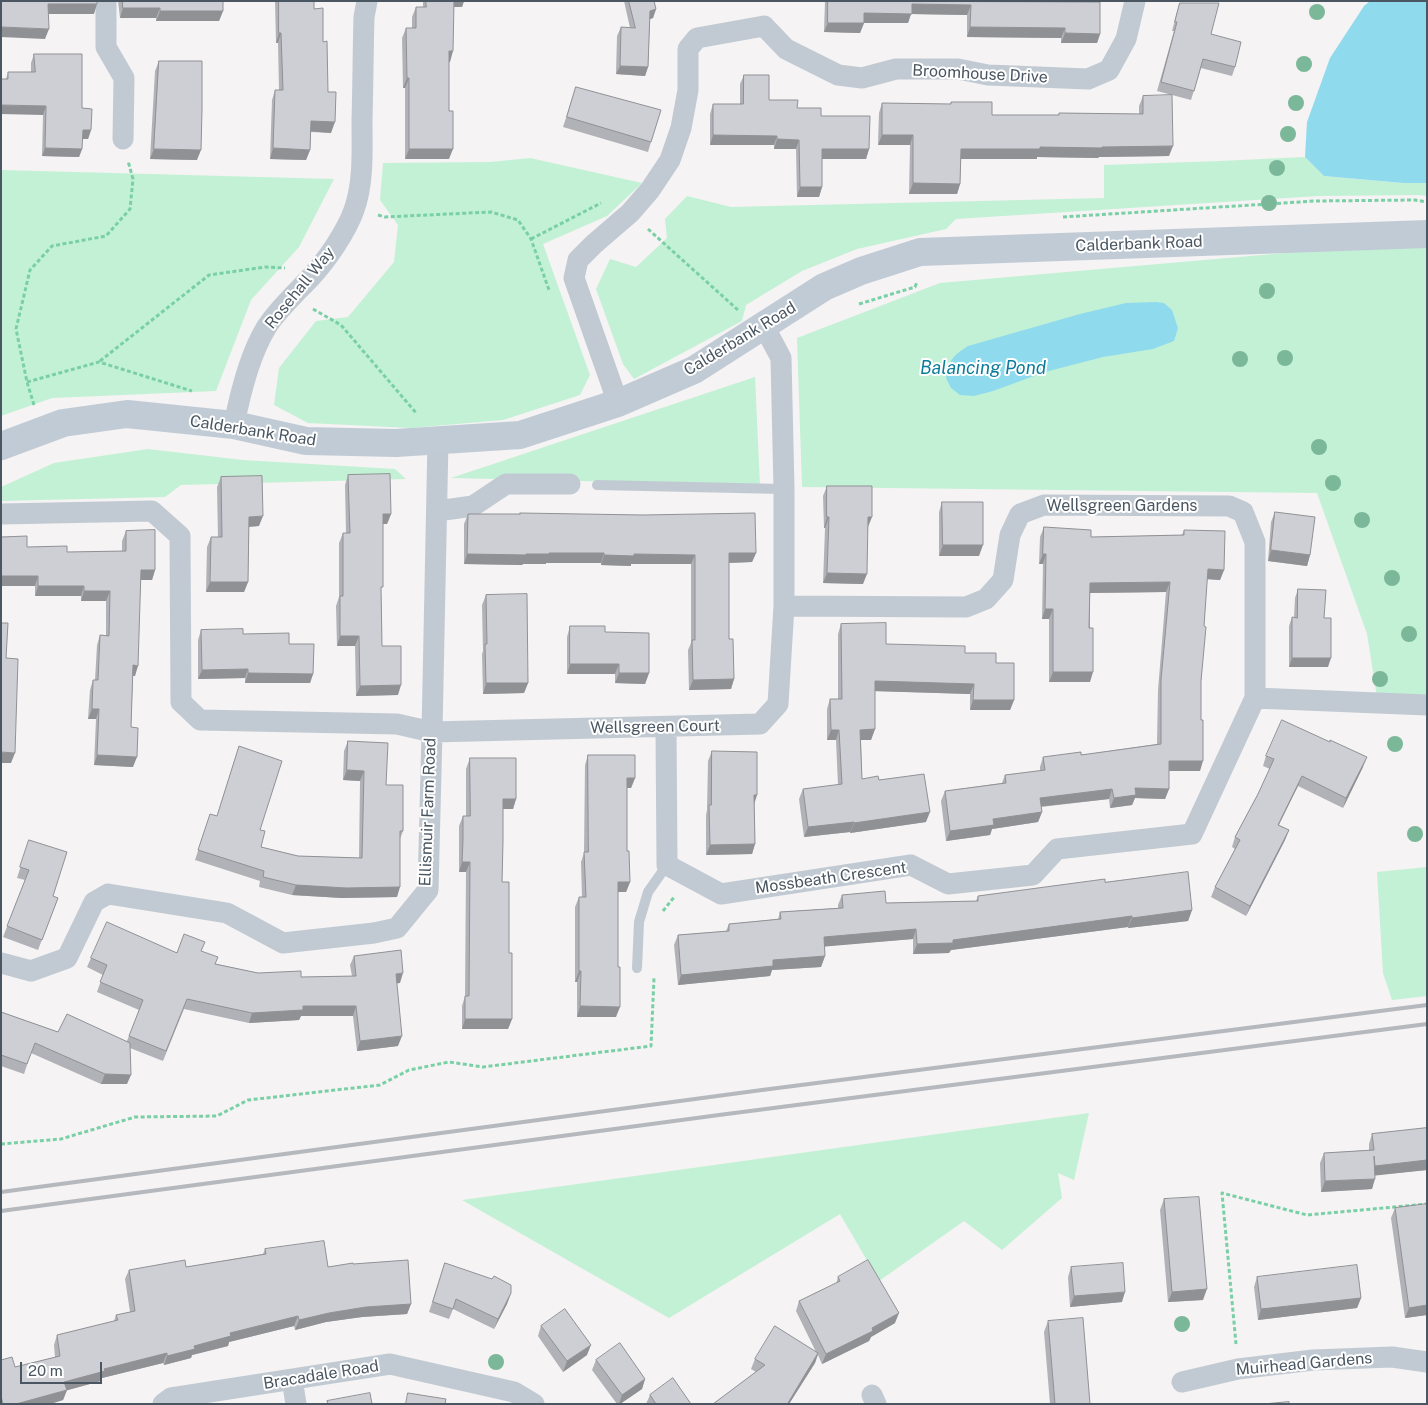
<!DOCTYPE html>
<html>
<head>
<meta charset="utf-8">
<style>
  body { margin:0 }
  #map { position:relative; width:1428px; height:1405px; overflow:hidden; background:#f5f3f3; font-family:"Public Sans",sans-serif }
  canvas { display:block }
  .frame { position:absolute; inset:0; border:2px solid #4a5661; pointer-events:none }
  .scale { position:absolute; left:20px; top:1362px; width:82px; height:22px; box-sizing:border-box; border:2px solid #4a5661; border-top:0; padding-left:6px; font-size:15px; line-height:18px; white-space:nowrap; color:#4a5661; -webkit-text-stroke:4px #fff; paint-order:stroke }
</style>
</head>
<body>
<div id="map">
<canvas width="1428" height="1405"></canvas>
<div class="frame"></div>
<div class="scale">20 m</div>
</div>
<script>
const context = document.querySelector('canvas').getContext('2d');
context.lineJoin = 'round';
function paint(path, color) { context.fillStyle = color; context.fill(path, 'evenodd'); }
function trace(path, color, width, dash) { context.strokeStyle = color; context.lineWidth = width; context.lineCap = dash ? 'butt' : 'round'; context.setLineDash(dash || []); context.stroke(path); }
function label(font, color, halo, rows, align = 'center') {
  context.font = font + ' "Public Sans",sans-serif'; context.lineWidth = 4; context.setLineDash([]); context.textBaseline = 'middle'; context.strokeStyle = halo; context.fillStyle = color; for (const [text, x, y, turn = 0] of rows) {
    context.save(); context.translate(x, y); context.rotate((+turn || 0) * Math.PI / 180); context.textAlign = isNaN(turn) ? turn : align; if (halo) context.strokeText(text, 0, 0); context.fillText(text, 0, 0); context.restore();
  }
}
const green = new Path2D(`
  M1305,157L1324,176L1403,183H1427V196L1419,195L1318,196L956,219L946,229L857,249L802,271L746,305L742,321L634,379L623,364L596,289L610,259L636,267L667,238L665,219L687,196L731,207L1104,198V165L1220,161Z
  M530,158L642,183L607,216L543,244L590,375L580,395L503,420L411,428L308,423L274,405L279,368L316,321L348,317L394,262L398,225L380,200L383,163L490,162Z
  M1,170L334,179L299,247L251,300L216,391L52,398L1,416Z
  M1427,246V699L1377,697L1367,634L1317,493L802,487L797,338L940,283L1331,249Z
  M755,377L760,485L451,478Z
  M148,449L243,460L395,469L406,479L181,485L165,497L1,501V487L54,463Z
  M1427,867V996L1392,1000L1383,973L1377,872Z
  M1089,1113L1074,1180L1058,1173L1062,1198L1002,1250L964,1221L879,1281L840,1214L669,1318L462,1200Z`);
const water = new Path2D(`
  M1370,1H1427V183H1403L1324,176L1305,157L1307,122L1330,58L1364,6Z
  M1156,302L1164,303L1172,310L1178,328L1174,341L1153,349L1103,357L1045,372L993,391L974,396L960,395L951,388L946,378C949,359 953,356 968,346L1080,314L1126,303Z`);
const path = new Path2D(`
  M378,215L385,217L491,212L518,220L531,239L549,290
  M1063,217L1315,201L1415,200L1427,202
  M648,229L738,310
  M531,239L601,203
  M859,304L915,287L917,282
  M313,309L341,325L417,414
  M100,361L209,275L265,267L285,268
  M27,382L99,362L192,391
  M34,405L27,382L16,329L30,270L52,246L106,236L130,209L133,179L128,161
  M663,911L675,896
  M1,1144L61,1139L135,1117L217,1116L248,1100L380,1085L409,1070L449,1062L483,1067L651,1046L654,978
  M1236,1344L1222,1193L1307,1215L1427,1204`);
const lane = new Path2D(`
  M597,485L784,489
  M637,968L639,922L648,892L667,865`);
const street = new Path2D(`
  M106,1V47L124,78L123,139
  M618,403L574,278L578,260L594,244L630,213L650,190L670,160L681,128L688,90V49L697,38L764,26L786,49L838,75L862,78L896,69H958L988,75L1088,79L1109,70L1126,39L1135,1
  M234,425C240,394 249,356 266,328C277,310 296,293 311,277C327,260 346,232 354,210C364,182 362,150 362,120C363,86 363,51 364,17L367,1
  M438,440L432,732L760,724L778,704L784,606V489L781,358L764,326
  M437,511L473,506L506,484H570
  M1,514L152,511L180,536L181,702L200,720L397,724L432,732L428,890L397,928L374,933L283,943L227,913L108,894L94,902L67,958L31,971L1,963
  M784,606L966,607L986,599L1003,580L1010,535L1020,514L1044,505L1229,506L1243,512L1255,542V698
  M666,727L667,865L721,894L911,865L948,884L1033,875L1057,849L1192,834L1255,698L1427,705
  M292,1379L296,1404
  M1182,1382L1238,1369L1313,1360L1392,1357L1427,1362
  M872,1395L876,1404
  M163,1404L171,1398L390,1364L514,1392L534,1404`);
const secondary = new Path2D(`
  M1,446L63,423L127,414L234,425L306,441L396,443L520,435L618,403L694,370L824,287L861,271L920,252L1427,234`);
const rail = new Path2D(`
  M1,1192L762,1090L1427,1005
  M1,1211L719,1115L1427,1024`);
const trees = [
  [1317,12],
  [1304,64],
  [1296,103],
  [1288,134],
  [1277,168],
  [1269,203],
  [1267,291],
  [1285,358],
  [1240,359],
  [1319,447],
  [1333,483],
  [1362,520],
  [1392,578],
  [1409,634],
  [1380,679],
  [1395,744],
  [1415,834],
  [1182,1324],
  [496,1362]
];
const wall = new Path2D(`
  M118,1H223V11L219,21H156V18H120Z
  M275,1H314V9L323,42L331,133L311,132L310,150L306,160L270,159L272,100L275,90H279L278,43H276Z
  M423,1H464L462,7H454L449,62V159H405V88H403L402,38L406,28H412V17L416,7H423Z
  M624,1H654L656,9L653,18L650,19L648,67L645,76L616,74L617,36L621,27L630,28Z
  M825,1H1059L1100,34L1097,43H1061V38L967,37V15L911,14L908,23H864L860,33L824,32Z
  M1180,3L1211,34L1235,67L1232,76L1201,68L1191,100L1157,91L1174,31H1172L1177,12Z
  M34,54L82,108L91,130L88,139H82V149L79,157L42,156L43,115L6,79L8,72H31V63Z
  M159,61L197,160L150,159L155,71Z
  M744,75L769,100L821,116L869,149L866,159H822V187L819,197H797L796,149H774V145H710V114L713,104H740V84Z
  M576,87L651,142L648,152L563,127Z
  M1143,96L1169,156L1099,157L1098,158L1037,157V159H961L960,184L957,194H909L910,145H878L879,113L882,103L950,104L951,102L992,115H1058L1059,113L1139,114V106Z
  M348,475L391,514L387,524H383L381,593L382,646L398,695L356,696L355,646H337L336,606L339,597V543L343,533H346L345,485Z
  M221,477L259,526L249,527L248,582L244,592H206L207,547L211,537H218L217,487Z
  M827,486L868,527L863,584L823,583L825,528H824L823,496Z
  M942,502L979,556H939V512Z
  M1275,512L1310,555L1307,566L1268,561L1271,522Z
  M520,513L756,553L752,562L729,563V639L734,679L731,689L689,690L688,650L691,643V564H631V566L601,565V563H546V564H523L522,565L464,564V524L468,514H519Z
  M1044,527L1091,537L1182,535L1184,530L1224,570L1220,580L1207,579L1204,626L1201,681L1200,771H1169V789L1165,799L1135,798L1132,805L1110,808L1109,799L1041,807L1042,812L1038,822L992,829L990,835L946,841L941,801L945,791L1002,783L1005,775L1040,771V767L1043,757L1081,755L1157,744L1158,690L1166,592L1090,593V682H1049V619H1042L1043,564H1039L1040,537Z
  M126,531L155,570L152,580H140L135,676H133L131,727L133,767L94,765L96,719H88L90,690L93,680H95L97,645L100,635H106V601H81V596H35V586L27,547L67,552L122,551V541Z
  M1298,589L1324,618L1328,667H1289V626L1292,617L1294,618L1295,598Z
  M486,595L528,683L524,693L483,694L482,654L483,651L482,605Z
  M841,624L886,644L965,653L996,663L1014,700L1010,710H970V694L875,691V729L871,740H861L862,779L879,780L926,822L850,833V832L804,837L799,799L803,789L838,785L836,740H827V709L830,699H838V634Z
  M570,626L605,632L649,673L645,684L615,683V674H567V637Z
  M201,630L243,634L289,644L313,674L310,683H245V678L198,679V640Z
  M348,741L386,785L403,831L400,839L397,897L342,898L292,895L259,887L260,881L195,860L207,824L217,816L239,746L260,830L261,847L298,856L359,858L360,781L343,780L344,751Z
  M712,751L754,804L755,844L752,854L706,855V815L707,810L708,761Z
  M588,755L635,778L631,788H627V851L630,882L626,892H618L616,1017H577V982H575V907L579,897H582L581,862L584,853L585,765Z
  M1266,756L1363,767L1343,808L1298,786L1279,825L1289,830L1285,840L1246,916L1211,897L1215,887L1235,849L1232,847L1235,837L1258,794L1270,769L1263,766Z
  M470,758L516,799L513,809H503L502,882L509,953L512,1019L508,1029H462V1006L465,996L466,872H459V826L463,816H466V769Z
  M29,840L53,896L58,898L38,950L3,937L25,880L17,878Z
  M1105,882L1192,910L1188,921L1128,928V927L951,950L949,953L913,954V939L824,946L825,956L821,967L772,970L770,976L678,985L674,945L678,935L726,931L729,924L778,919L780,912L838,908V905L842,895L886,903L976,901L978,896Z
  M202,951L216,964L258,973L301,977L352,976L350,965L354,956L400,983H396L398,1046L357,1051L353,1016H301L299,1020L249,1023L184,1009L163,1061L130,1048L127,1084H101L31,1053L24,1074L1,1066V1012L58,1032L127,1041L139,1010L97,992L103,975L87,967L91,958Z
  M1427,1128V1170L1375,1175L1372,1189L1321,1192L1320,1163L1324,1153L1369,1150V1144L1372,1134Z
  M1164,1199L1203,1300L1168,1302L1160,1210Z
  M1395,1208L1427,1315L1405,1318L1391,1218Z
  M265,1249L328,1267L353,1264L411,1304L407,1314L362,1317L326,1322L295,1330L294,1326L229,1342L228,1346L192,1355L191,1358L164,1365L163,1363L102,1378L101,1381L67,1390L63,1400L50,1404H1V1360L15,1367L55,1357L54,1345L57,1335L114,1321L116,1315L130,1312L125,1279L129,1270L186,1267L263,1254Z
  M445,1263L511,1293L507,1304L494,1329L453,1309L449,1319L429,1312Z
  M1071,1267L1122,1302L1070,1307L1068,1277Z
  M838,1277L895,1323L871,1337L869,1341L822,1364L818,1355L815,1363L789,1404H713L756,1372L751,1369L755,1359L816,1352L796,1311L799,1301L836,1284Z
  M1257,1277L1361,1298L1357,1308L1258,1320L1254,1287Z
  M1048,1321L1090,1404H1050L1044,1332Z
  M541,1326L587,1355L563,1372L538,1336Z
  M596,1360L645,1379L642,1389L620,1404H617L592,1370Z
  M650,1395L691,1404H646Z`);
const shadedWall = new Path2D(`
  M452,1H464L462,7H450Z
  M48,4H97L94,14H44Z
  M912,4L971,5L967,15L911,14L908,23H864L860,33L824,32L828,23L864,13Z
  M123,8H160L156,18H120Z
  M656,9L653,18L647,20L650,11Z
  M160,11H223L219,21H156Z
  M1,27L49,29L45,39L1,37Z
  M970,27L1065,28L1061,38L967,37Z
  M279,33H281L278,43H276Z
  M1065,33L1100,34L1097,43H1061Z
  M449,51H453L450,62H446Z
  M620,66L648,67L645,76L616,74Z
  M407,78H409L405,88H403Z
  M1,105L46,106L43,115L1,114Z
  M311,121L335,122L331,133L307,131Z
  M83,130H91L88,139H79Z
  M713,135L777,136L774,145H710Z
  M882,135H913L910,145H878Z
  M777,139L799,140L796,149H774Z
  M1173,146L1169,156L1099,157L1098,158L1037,157V159H957L961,149L1040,147Z
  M45,148L82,149L79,157L42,156Z
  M273,148L310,150L306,160L270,159Z
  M154,149L201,150L197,160L150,159Z
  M409,149H453L449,159H405Z
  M822,149H869L866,159H818Z
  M913,183L960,184L957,194H909Z
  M800,187H822L819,197H797Z
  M383,514H391L387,524H379Z
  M263,516L259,526L245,527L249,517Z
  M827,517H829L825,528H824Z
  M868,517H872L868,527Z
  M943,545H983L979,556H939Z
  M1271,550L1310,555L1307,566L1268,561Z
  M549,553H604L601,563H546V564H523L522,565L464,564L467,554Z
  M729,553H756L752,562L725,563Z
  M634,554L695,555L691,564H631V566L601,565L604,555Z
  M1043,554H1046L1043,564H1039Z
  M1208,569L1224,570L1220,580L1205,579Z
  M141,570H155L152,580H137Z
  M827,573L867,574L863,584L823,583Z
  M1,576H38L35,586H1Z
  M210,582H248L244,592H206Z
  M1170,582L1166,592L1086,593L1090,583Z
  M38,586H84L81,596H35Z
  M84,591H110L106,601H81Z
  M1045,609H1053L1049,619H1042Z
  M340,636H359L355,646H337Z
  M1292,658H1331L1328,667H1289Z
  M570,664H619L615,674H567Z
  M133,665L138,666L135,676L130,675Z
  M248,669L245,678L198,679L202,670Z
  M1053,672H1093L1090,682H1049Z
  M248,673L313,674L310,683H245Z
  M619,673H649L645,684L615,683Z
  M734,679L731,689L689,690L693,680Z
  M875,681L974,684L970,694L871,691Z
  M486,683H528L524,693L483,694Z
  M401,685L398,695L356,696L360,686Z
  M973,700H1014L1010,710H970Z
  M92,709H99L96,719H88Z
  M875,729L871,740H857L860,730Z
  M831,730H839L836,740H827Z
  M1,752L15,753L11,763H1Z
  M97,755L137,757L133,767L94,765Z
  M1367,757L1363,767L1343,808L1346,798Z
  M1169,761H1203L1200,771H1166Z
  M347,770L364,771L360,781L343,780Z
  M1302,776L1298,786L1274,834L1278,825Z
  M627,778H635L631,788H623Z
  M1135,788L1169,789L1165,799L1135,798L1132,805L1110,808L1114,798Z
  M1112,789L1109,799L1036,807L1040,798Z
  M754,795H757L754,805Z
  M503,799H516L513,809H500Z
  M930,812L926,822L850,833L854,823Z
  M1042,812L1038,822L992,829L990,835L946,841L950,831L993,819Z
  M854,822L850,832L804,837L808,827Z
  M1289,830L1285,840L1246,916L1250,906Z
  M755,844L752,854L706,855L710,845Z
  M462,862H470L466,872H459Z
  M618,882H630L626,892H614Z
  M296,885L400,887L397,897L342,898L292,895Z
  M1192,910L1188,921L1128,928L1132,918Z
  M1132,916L1128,927L951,950L949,953L913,954L917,944Z
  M916,929L913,939L820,947L824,937Z
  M825,956L821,967L772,970L770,976L678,985L681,975L773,960Z
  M579,971H581L577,982H575Z
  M403,973L400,983L392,984L396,974Z
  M303,1006H356L353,1016H301L299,1020L249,1023L252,1013Z
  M580,1006L620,1007L616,1017H577Z
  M465,1019H512L508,1029H462Z
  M402,1036L398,1046L357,1051L360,1041Z
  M105,1074L131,1075L127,1084H101Z
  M1427,1160V1170L1371,1176L1375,1166Z
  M1375,1179L1372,1189L1321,1192L1325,1181Z
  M1207,1289L1203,1300L1168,1302L1172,1292Z
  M1125,1292L1122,1302L1070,1307L1074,1296Z
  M511,1293L507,1304L494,1329L498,1319Z
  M1361,1298L1357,1308L1258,1320L1261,1309Z
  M411,1304L407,1314L362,1317L326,1322L295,1330L299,1320L329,1313L366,1307Z
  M1427,1305V1315L1405,1318L1409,1308Z
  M899,1313L895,1323L871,1337L869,1341L822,1364L826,1354Z
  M298,1316L294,1326L229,1342L228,1346L192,1355L191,1358L164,1365L167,1356L230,1333Z
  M591,1345L587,1355L563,1372L567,1361Z
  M167,1353L163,1363L102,1378L101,1381L61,1392L64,1382L104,1369Z
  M818,1353L815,1363L789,1404H787Z
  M645,1379L642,1389L620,1404H619L622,1395Z
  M67,1390L63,1400L50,1404H16Z`);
const building = new Path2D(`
  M1,1H97V4H48L49,29L1,27Z
  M123,1H223V11H160V8H123Z
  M279,1H314V9L323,8V42L327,41L328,92H336L335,122L311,121L310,150L273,148L275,90H283L281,33H279Z
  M426,1H454L453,51H449V111H453V149H409V78H407L406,28H416V7H426Z
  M629,1H654L656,9L650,11L648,67L620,66L621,27L635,28Z
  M828,1L1100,2V34L1065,33V28L970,27L971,5L912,4V14L864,13V23H828Z
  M1180,3H1219L1211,34L1241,42L1235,67L1203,59L1194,91L1161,82L1177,22H1175Z
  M34,54H82V108L92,109L91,130H83L82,149L45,148L46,106L1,105V79H8V72H35Z
  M159,61H202V109L201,150L154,149Z
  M744,75H769V100H798L797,108H821V116H870L869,149H822V187H800L799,140L777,139V136L713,135V104H743Z
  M576,87L661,110L651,142L567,117Z
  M1172,95L1173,146L1102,147V148L1040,147V149H961L960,184L913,183V135H882V103L951,104V102H992V115H1059V113L1143,114V96Z
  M390,474L391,514H383V587H381L382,646H401V685L360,686L359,636H340V596H343V533H350L348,475Z
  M262,476L263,516L249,517L248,582H210L211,537H222L221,477Z
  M827,486H872V517H868L867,574L827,573L829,517H827Z
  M942,502H983V545H943Z
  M1275,512L1315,517L1310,555L1271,550Z
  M520,513L643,515L755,513L756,553H729V639H733L734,679L693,680L692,640H695V555L634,554V556L604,555V553H549V554H526V555L467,554L468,514H520Z
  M1044,527L1091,530V537L1184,535V530L1225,531L1224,570L1208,569L1204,626L1206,627L1201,681V720H1203V761H1169V789L1135,788L1136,795L1114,798L1112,789L1040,798L1042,812L993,819L994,825L950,831L945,791L1006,783L1005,775L1045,770L1043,757L1081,752V755L1161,744V680L1170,582L1090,583L1089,628H1093V672H1053V609H1045L1046,554H1043Z
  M155,530V570H141L138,666L133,665L131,727L138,728L137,757L97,755L99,709H92L93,680H98L100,635L109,636L110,591H84V586H38V576H1V537L27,536V547L67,546V552L126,551V531Z
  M1298,589L1326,590L1324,618H1331V658H1292V617L1297,618Z
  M527,594L528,683H486L485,644H487L486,595Z
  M1,623H8L6,658L18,659L15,753L1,752Z
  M886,623V644L965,646V653H996V663H1014V700H973L974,684L875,681V729L860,730L862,779L878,776L879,780L924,774L930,812L854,823V822L808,827L803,789L842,784L839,730H831L830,699H842L841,624Z
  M570,626H605V632L649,633V673H619V664H570Z
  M243,629V634L289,633V644H314L313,674L248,673V669L202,670L201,630Z
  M1282,720L1330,742V740L1367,757L1346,798L1302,776L1278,825L1289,830L1250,906L1215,887L1240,840L1235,837L1258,794L1274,759L1266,756Z
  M348,741L388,743L386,785H403V831H400V887L346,888L296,885L263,877L264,871L198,850L210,814L217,816L239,746L282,761L260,830L265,831L261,847L298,856L362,858L364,771L347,770Z
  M712,751L757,752V795H754L755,844L710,845L709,805H711Z
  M588,755H635V778H627V851H629L630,882H618V967H620V1007L580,1006L581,971H579V897H586L584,852H588Z
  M470,758H516V799H503V841L502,882H509V953H512V1019H465V996H469L470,862H462L463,840V816H470Z
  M29,840L67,852L53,896L58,898L42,940L7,926L29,870L20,867Z
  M1188,872L1192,910L1132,918V916L953,940V943L917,944L916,929L824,937L825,956L773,960V966L681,975L678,935L729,931V924L781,919L780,912L843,908L842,895L885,891L886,903L978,901V896L1105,879V882Z
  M107,922L177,953L184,934L205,942L201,951L218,957L215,964L258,973L301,971V977L356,976L354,956L401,950L403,973L396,974L402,1036L360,1041L356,1006H303V1010L252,1013L187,999L166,1051L129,1036L143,1000L100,982L107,965L91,958Z
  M1,1012L58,1032L67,1014L130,1043L131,1075L105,1074L35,1043L27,1064L1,1055Z
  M1427,1128V1160L1375,1166L1374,1156L1375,1179L1325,1181L1324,1153L1374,1150L1372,1134Z
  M1199,1197L1207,1289L1172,1292L1164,1199Z
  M1427,1204V1305L1409,1308L1395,1208Z
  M324,1241L328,1267L353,1263V1264L408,1260L411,1304L366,1307L329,1313L299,1320L298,1316L230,1333L231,1336L194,1346L195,1349L167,1356V1353L104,1369L105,1371L64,1382L67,1390L16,1404H3L1,1396V1360L12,1357L15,1367L60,1356L57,1335L118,1320L116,1315L135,1311L129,1270L185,1260L186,1267L266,1254L265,1249Z
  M868,1260L899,1313L872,1328L873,1331L826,1354L799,1301L840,1281L838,1277Z
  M445,1263L492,1279L494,1276L511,1285V1293L498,1319L456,1299L453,1309L433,1302Z
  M1123,1263L1125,1292L1074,1296L1071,1267Z
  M1357,1265L1361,1298L1261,1309L1257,1277Z
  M565,1309L591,1345L567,1361L541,1326Z
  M1083,1318L1090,1404H1055L1048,1321Z
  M775,1326L818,1353L788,1403L789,1404H713L765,1365L755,1359Z
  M620,1343L645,1379L622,1395L596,1360Z
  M673,1378L691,1404H656L650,1395Z
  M370,1393L372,1404H328L327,1401Z
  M408,1393L446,1399L445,1404H406Z
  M1289,1402V1404H1264Z`);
const streetNames = [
  ["Broomhouse Drive",980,74,3],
  ["Calderbank Road",1139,244,-2],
  ["Rosehall Way",300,288,-51],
  ["Calderbank Road",740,339,-31],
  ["Calderbank Road",253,431,9],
  ["Wellsgreen Gardens",1122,506],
  ["Wellsgreen Court",655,727,-1],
  ["Ellismuir Farm Road",428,812,-88],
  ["Mossbeath Crescent",831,878,-8],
  ["Muirhead Gardens",1304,1364,-5],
  ["Bracadale Road",321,1375,-9]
];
const waterNames = [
  ["Balancing Pond",983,368]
];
paint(green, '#c3f1d5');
paint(water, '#90daee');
trace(path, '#7ad0a6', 3, [4, 2.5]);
trace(lane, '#c1cad2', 10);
trace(street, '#c1cad2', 21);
trace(secondary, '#c1cbd6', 28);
trace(rail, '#b5b8bd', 4);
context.fillStyle = '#7bb799';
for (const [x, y] of trees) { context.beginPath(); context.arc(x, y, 8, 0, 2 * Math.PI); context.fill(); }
paint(wall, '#b0b2b7');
paint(shadedWall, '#909195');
paint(building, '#cdcfd5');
trace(building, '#909195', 1);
label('16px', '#4a5661', '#fff', streetNames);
label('italic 18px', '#0c7c9b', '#fff', waterNames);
</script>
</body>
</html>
